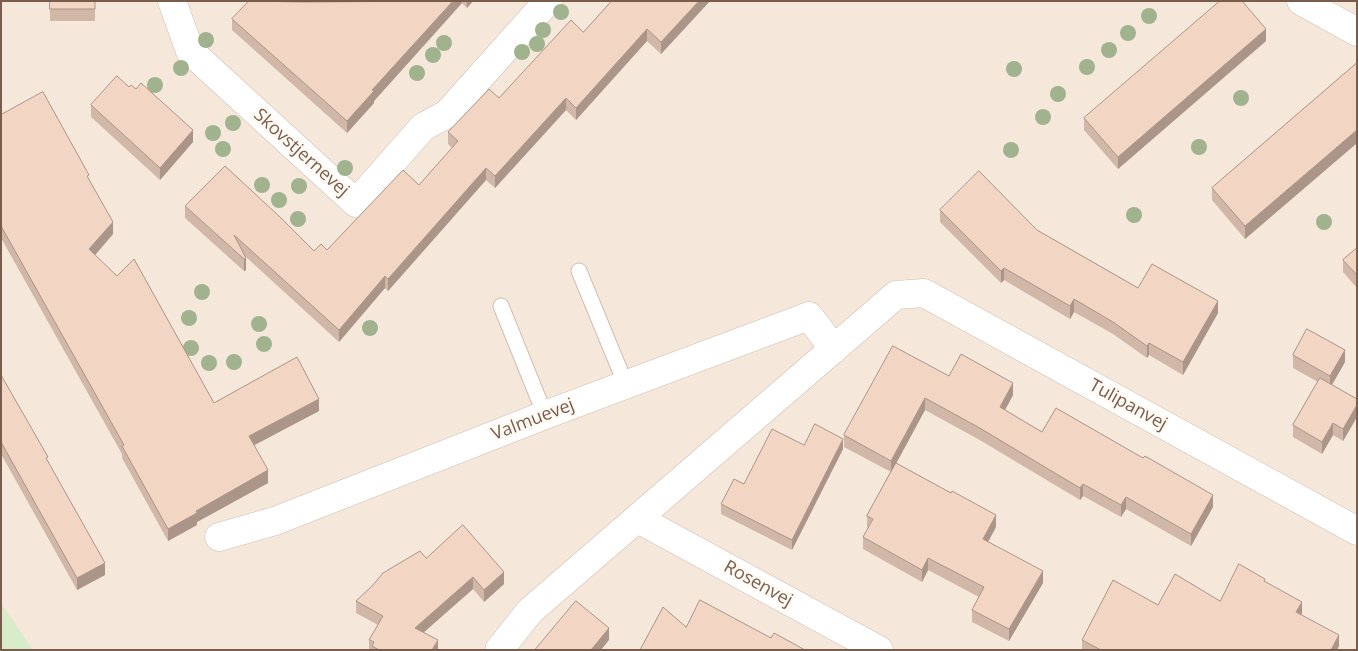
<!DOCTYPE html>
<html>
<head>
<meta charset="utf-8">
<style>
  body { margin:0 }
  #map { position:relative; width:1358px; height:651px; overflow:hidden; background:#fdf6ec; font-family:"Open Sans",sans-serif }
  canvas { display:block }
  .frame { position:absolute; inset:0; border:2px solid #7a5c4d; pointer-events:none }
</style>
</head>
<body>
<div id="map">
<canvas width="1358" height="651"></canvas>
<div class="frame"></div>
</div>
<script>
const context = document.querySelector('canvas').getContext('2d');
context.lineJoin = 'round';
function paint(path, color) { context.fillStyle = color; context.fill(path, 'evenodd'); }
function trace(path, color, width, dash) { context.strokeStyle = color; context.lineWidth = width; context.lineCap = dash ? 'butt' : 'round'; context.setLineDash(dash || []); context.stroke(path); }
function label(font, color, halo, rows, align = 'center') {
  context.font = font + ' "Open Sans",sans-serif'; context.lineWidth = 5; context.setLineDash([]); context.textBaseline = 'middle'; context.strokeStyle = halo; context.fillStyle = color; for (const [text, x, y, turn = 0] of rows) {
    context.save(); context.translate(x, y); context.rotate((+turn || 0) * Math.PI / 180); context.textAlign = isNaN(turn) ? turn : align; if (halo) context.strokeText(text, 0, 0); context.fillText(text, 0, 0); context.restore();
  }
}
const residential = new Path2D(`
  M1,1H1357V650H1Z`);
const green = new Path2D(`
  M1,603L33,650H1Z`);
const lane = new Path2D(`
  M579,271L626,385
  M501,306L545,415`);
const street = new Path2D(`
  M172,1L190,51L356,203L423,127L447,114L548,1
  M1301,1L1357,32
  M638,519L879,650
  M219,537L275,521L545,415L809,316L834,349
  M499,650L530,611L896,295L924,293L1357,531`);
const trees = [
  [561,12],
  [1149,16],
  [543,30],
  [1128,33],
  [206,40],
  [444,43],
  [537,44],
  [1109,50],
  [522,52],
  [433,55],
  [1087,67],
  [181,68],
  [1014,69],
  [417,73],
  [155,85],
  [1058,94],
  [1241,98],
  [1043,117],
  [233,123],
  [213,133],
  [1199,147],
  [223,149],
  [1011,150],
  [345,168],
  [262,185],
  [299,186],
  [279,200],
  [1134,215],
  [298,219],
  [1324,222],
  [202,292],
  [189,318],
  [259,324],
  [370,328],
  [264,344],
  [191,348],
  [234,362],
  [209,363]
];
const wall = new Path2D(`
  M50,1H95V21H50Z
  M302,1H473L467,8L462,3L374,101V103L347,133L232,30V19Z
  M710,1L661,54L647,41L576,120L566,110L495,188L486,180L388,291L385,288L339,342L246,257V270L244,271L185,218V206L314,251L327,250L419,185L452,148L448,144V132L499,98L583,32Z
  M1266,41L1118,169L1084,130V118Z
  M1357,63V143L1245,239L1212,200V188Z
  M129,87L193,142L160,180L91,117V105Z
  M1,115L89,179L113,234L95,255L214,403L319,411L254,445L268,483L197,522V525L168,541L122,458V454L1,238Z
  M940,210L1037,230L1138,288L1218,313L1183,375L1149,355L1147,358L1113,334L1074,312L1070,319L1004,280L1001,283L940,222Z
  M1357,248V288L1343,272V260Z
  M1293,355L1345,362L1332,385L1357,399V417L1343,441L1333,435L1322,454L1293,437V425L1318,382L1293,368Z
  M1,375L105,575L77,590L1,454Z
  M949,376L1013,395L1005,410L1042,432L1213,507L1191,546L1126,509L1121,517L1083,496L1080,500L978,439L925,410L896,463L996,527L988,542L1043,583L1009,641L972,622V610L979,597L928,570L922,582L863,549V537L868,528L867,527V516L891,472L844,447V435Z
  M804,445L843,449L792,550L721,514V504L744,484Z
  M426,558L504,584L484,602L473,589L424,632L438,650H369V640L378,625L356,613V601Z
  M1265,581L1302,613L1301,614L1339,646L1337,650H1082V640L1158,605L1220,601Z`);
const shadedWall = new Path2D(`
  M453,1H462V3L374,101V103L347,133V121L372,90Z
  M467,1H473L467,8Z
  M699,1H710L661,54V42Z
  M647,29V41L576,120V108Z
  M1266,29V41L1118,169V157Z
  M566,98V110L495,188V176Z
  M193,130V142L160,180V168Z
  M1357,130V143L1245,239V226Z
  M486,168V180L388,291V279Z
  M113,222V234L89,262V249Z
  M246,258V270L244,271V259Z
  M1004,268V280L1001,283V271Z
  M385,276V288L339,342V330Z
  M1074,299V312L1070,319V306Z
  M1218,301V313L1183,375V362Z
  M1149,343V355L1147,358V346Z
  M1345,350V362L1330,388V376Z
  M1013,383V395L1000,419V407Z
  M925,398V410L891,473V461Z
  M319,399V411L249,448V436Z
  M1357,405V417L1343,441V429Z
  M1333,423V435L1322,454V442Z
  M843,439V449L792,550V540Z
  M268,470V483L197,522V525L168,541V529L196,511Z
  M1083,484V496L1080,500V488Z
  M1213,495V507L1191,546V534Z
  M1126,497V509L1121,517V505Z
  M996,515V527L983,551V539Z
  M928,558V570L922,582V570Z
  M105,563V575L77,590V578Z
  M1043,571V583L1009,641V629Z
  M504,572V584L484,602V590Z
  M473,577V589L415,640V628Z
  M1302,602V613L1296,623V612Z
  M609,628V640L601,650H591Z
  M1339,635V646L1337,650H1331Z
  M438,640V650H432Z`);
const building = new Path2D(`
  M50,1H95V9H50Z
  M249,1L302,2L453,1L372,90L374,91L347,121L232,19Z
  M612,1H699L661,42L647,29L576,108L566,98L495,176L486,168L388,279L385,276L339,330L234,235L246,258L244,259L185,206L225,166L280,217L314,251L321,244L327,250L403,170L419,185L458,141L448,132L489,89L499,98L571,20L583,32Z
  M1220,1H1242L1266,29L1118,157L1084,118Z
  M1357,63V130L1245,226L1212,188Z
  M117,76L129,87L131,85L136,89L141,83L193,130L160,168L91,105Z
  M43,92L89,175L87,176L113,222L89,249L117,276L134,259L214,403L297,357L319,399L249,436L268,470L196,511L197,513L168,529L122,446L124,445L1,226V115Z
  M979,171L1037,230L1138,288L1152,264L1218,301L1183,362L1149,343L1147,346L1113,322L1074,299L1070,306L1004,268L1001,271L940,210Z
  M1357,248V275L1343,260Z
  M1307,329L1345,350L1330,376L1293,355Z
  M893,346L949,376L961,354L1013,383L1000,407L1042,432L1056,408L1143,458L1145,456L1213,495L1191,534L1126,497L1121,505L1083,484L1080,488L978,427L925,398L891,461L844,435Z
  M1,375L48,457L46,458L105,563L77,578L1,442Z
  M1320,378L1357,399V405L1343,429L1333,423L1322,442L1293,425Z
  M815,424L843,439L792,540L721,504L734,479L744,484L772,429L804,445Z
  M896,463L951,493L952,491L996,515L983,539L1043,571L1009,629L972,610L984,587L928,558L922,570L863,537L873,519L867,516Z
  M463,525L504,572L484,590L473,577L415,628L438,640L432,650H379L372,646L374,642L369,640L383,616L356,601L372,586L383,573L420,551L426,558Z
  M1239,564L1265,579L1264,581L1302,602L1296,612L1339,635L1331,650H1101L1082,640L1113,580L1158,605L1175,574L1220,601Z
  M700,600L771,638L774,633L805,650H640L663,607L686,627Z
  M576,601L609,628L591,650H535Z`);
const streetNames = [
  ["Skovstjernevej",301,153,42],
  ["Tulipanvej",1128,405,29],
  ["Valmuevej",533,420,-21],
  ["Rosenvej",758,584,29]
];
paint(residential, '#f5e8da');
paint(green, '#d8ecc9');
trace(lane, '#d1beb0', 17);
trace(street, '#d1beb0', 29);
trace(lane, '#fff', 15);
trace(street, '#fff', 28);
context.fillStyle = '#a0b28e';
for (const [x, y] of trees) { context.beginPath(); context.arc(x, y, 8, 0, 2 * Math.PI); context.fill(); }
paint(wall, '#d1b7a8');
paint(shadedWall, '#aa9588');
paint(building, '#f3d5c3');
trace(building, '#aa9588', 1);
label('18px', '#7a5c4d', '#fffaf3', streetNames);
</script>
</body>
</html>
